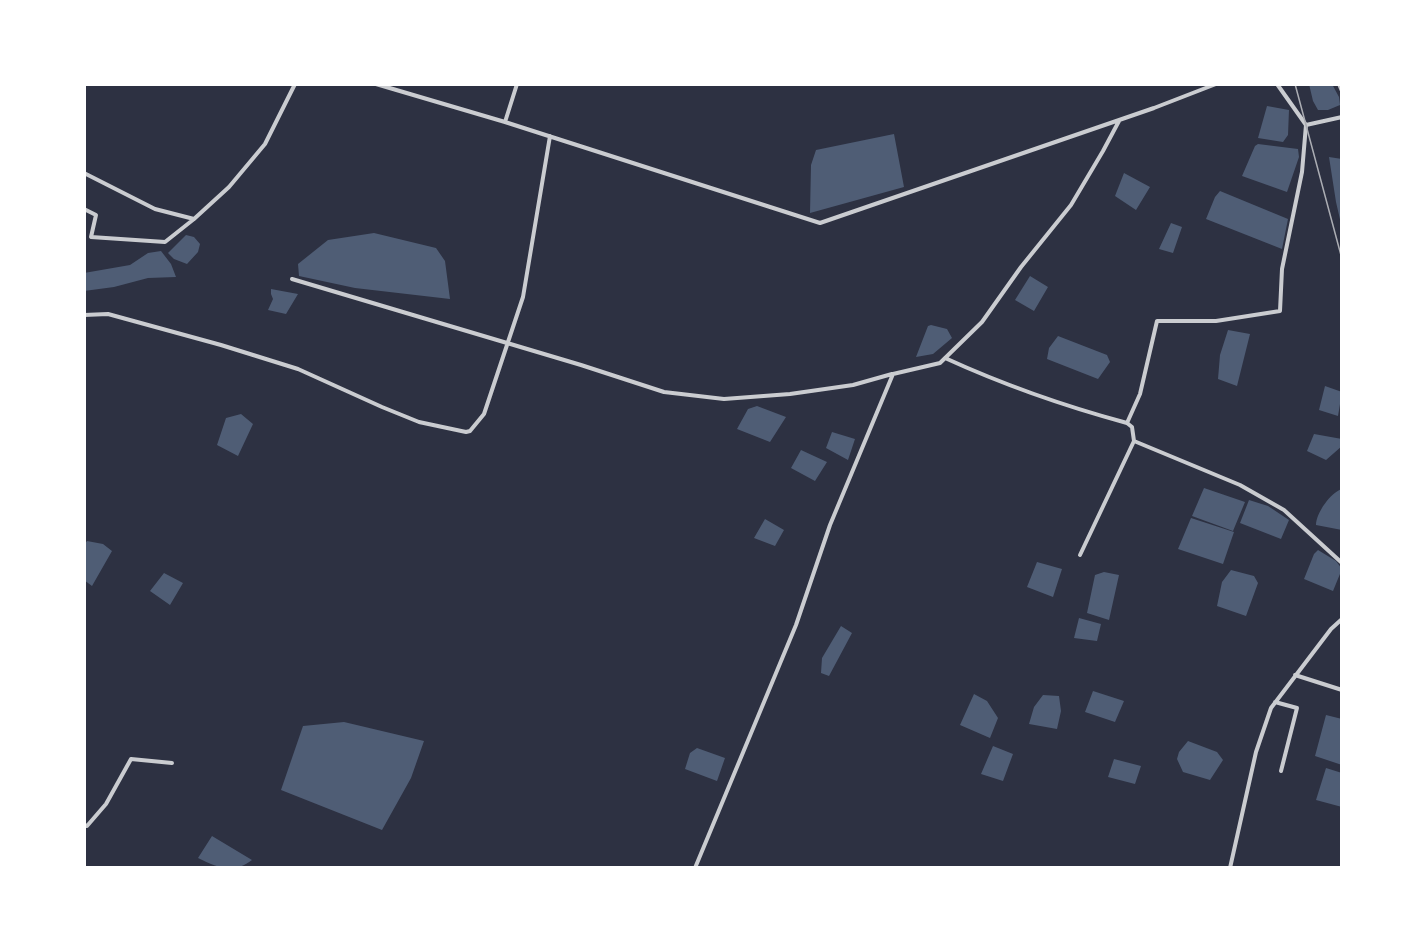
<!DOCTYPE html>
<html>
<head>
<meta charset="utf-8">
<style>
  body { margin:0 }
  #map { position:relative; width:1426px; height:952px; overflow:hidden; background:#2d3142; font-family:Commissioner,sans-serif }
  canvas { display:block }
  .frame { position:absolute; inset:0; border:86px solid #fff; pointer-events:none }
</style>
</head>
<body>
<div id="map">
<canvas width="1426" height="952"></canvas>
<div class="frame"></div>
</div>
<script>
const context = document.querySelector('canvas').getContext('2d');
context.lineJoin = 'round';
function paint(path, color) { context.fillStyle = color; context.fill(path, 'evenodd'); }
function trace(path, color, width, dash) { context.strokeStyle = color; context.lineWidth = width; context.lineCap = dash ? 'butt' : 'round'; context.setLineDash(dash || []); context.stroke(path); }
const water = new Path2D(`
  M1309,84H1332L1339,97L1340,105L1328,110H1318L1313,101Z
  M1267,106L1289,110L1288,135L1283,142L1258,138Z
  M894,134L904,187L810,213L811,165L816,150Z
  M1258,144L1298,149L1299,157L1287,192L1242,176L1255,146Z
  M1329,157L1342,159V228L1336,202Z
  M1124,173L1150,187L1136,210L1115,196Z
  M1220,191L1288,219L1282,249L1206,219L1215,197Z
  M1171,223L1182,227L1173,253L1159,249Z
  M374,233L436,248L445,261L450,299L355,288L299,276L298,264L328,240Z
  M186,235L194,237L200,244L198,252L187,264L174,259L168,253Z
  M161,251L171,264L176,277L148,278L114,287L84,291V273L130,265L148,253Z
  M1030,276L1048,287L1034,311L1015,300Z
  M271,289L298,294L286,314L268,310L273,299L271,294Z
  M931,325L947,329L952,338L933,354L916,357L928,326Z
  M1228,330L1250,334L1237,386L1218,379L1220,355Z
  M1058,336L1107,355L1110,362L1098,379L1047,359L1049,348Z
  M1325,386L1342,392L1338,416L1319,410Z
  M757,406L786,417L770,442L737,429L748,409Z
  M241,414L253,424L238,456L217,445L226,418Z
  M832,432L855,439L848,460L826,448Z
  M1314,434L1342,439V446L1326,460L1307,451Z
  M801,450L827,462L815,481L791,468Z
  M1204,488L1245,502L1233,531L1192,516Z
  M1342,489V530L1316,525C1316,513 1331,492 1342,489Z
  M1249,500L1268,506L1289,520L1281,539L1240,523Z
  M1191,518L1234,532L1223,564L1178,549Z
  M765,519L784,530L775,546L754,538Z
  M87,541L103,544L112,551L92,586L84,580V545Z
  M1318,550L1336,561L1342,569L1333,591L1304,579L1314,554Z
  M1037,562L1062,569L1053,597L1027,587Z
  M1231,570L1254,576L1258,583L1246,616L1217,606L1222,582Z
  M1104,572L1119,575L1109,620L1087,613L1095,575Z
  M164,573L183,583L170,605L150,591Z
  M1079,618L1101,624L1097,641L1074,638Z
  M841,626L852,633L829,676L821,673L822,658Z
  M1093,691L1124,701L1115,722L1085,712Z
  M974,694L987,701L998,718L990,738L960,725Z
  M1043,695L1059,696L1061,711L1057,729L1029,724L1034,707Z
  M1326,715L1342,719V765L1315,756Z
  M344,722L424,741L411,778L382,830L281,790L303,726Z
  M1188,741L1217,752L1223,760L1210,780L1183,772L1177,759L1179,752Z
  M993,746L1013,754L1003,781L981,774Z
  M697,748L725,758L717,781L685,769L690,753Z
  M1114,759L1141,766L1135,784L1108,777Z
  M1326,768L1342,773V807L1316,800Z
  M212,836L252,860C233,875 217,867 198,858Z`);
const minor = new Path2D(`
  M376,84L505,122L820,223L1154,108L1216,84
  M1277,84L1306,125L1342,117
  M1339,84L1342,91
  M505,122L517,84
  M84,173L155,209L194,219L229,187L265,144L295,84
  M84,209L96,215L91,237L165,242L194,219
  M292,279L581,365L664,392L724,399L790,394L853,385L892,374
  M84,315L108,314L221,345L298,369L382,407L419,422L466,432L470,431L484,414L523,297L550,136
  M945,358C1004,385 1064,406 1127,423
  M1134,441L1240,485L1284,510L1342,563
  M1080,555L1134,441L1132,427L1127,423L1140,394L1157,321H1216L1280,311L1282,269L1302,172L1306,125
  M1295,675L1342,690
  M1275,702L1297,708L1281,771
  M84,825L87,826L106,804L131,759L172,763
  M695,868L796,625L830,525L893,374L940,363L982,322L1021,267L1071,205L1103,151L1119,121
  M1230,868L1256,752L1271,708L1331,629L1342,619`);
const rail = new Path2D(`
  M1295,84L1342,259`);
paint(water, '#4f5d75');
trace(minor, '#caccd0', 4);
trace(rail, '#abadb3', 1.5);
</script>
</body>
</html>
